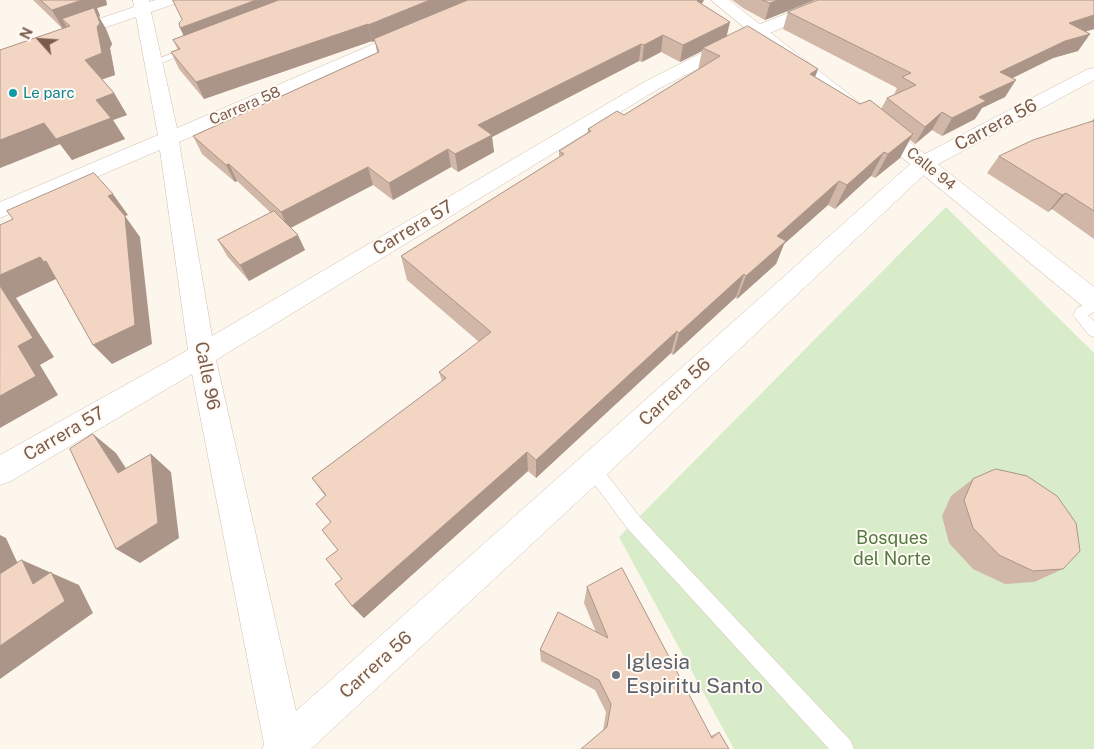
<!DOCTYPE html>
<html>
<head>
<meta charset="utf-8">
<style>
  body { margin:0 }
  #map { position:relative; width:1094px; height:749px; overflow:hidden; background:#fdf6ec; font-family:"Public Sans",sans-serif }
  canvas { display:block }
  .north { position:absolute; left:15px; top:15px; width:50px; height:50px; -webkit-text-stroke:4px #fffaf3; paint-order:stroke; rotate:296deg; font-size:14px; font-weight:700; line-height:20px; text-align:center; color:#7a5c4d }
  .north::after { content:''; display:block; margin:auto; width:18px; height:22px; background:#7a5c4d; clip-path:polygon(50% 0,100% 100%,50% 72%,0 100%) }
</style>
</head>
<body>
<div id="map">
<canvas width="1094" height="749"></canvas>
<div class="north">N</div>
</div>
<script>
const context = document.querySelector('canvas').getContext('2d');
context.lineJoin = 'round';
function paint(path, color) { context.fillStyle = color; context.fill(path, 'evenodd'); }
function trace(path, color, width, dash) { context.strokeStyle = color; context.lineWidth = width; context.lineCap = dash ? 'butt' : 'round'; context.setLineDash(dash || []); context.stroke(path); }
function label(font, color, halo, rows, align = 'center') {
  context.font = font + ' "Public Sans",sans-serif'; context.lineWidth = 4; context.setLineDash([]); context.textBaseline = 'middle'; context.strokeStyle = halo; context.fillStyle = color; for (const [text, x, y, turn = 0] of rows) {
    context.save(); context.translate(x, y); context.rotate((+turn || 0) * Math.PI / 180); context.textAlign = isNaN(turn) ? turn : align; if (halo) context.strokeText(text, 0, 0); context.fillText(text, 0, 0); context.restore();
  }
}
const green = new Path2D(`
  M946,207L1094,353V749H734L619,537Z`);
const lane = new Path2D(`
  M190,46L193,47V51L156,65H150L148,63Z
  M1094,301V312L1088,315L1094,321V337L1089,335L1073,315L1077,308Z
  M592,460L598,463L639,516L851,741L854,749H829L627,528L586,473L584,468L586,463Z`);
const street = new Path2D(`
  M133,0H149V2L156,0H179L177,3L151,12L177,128L404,31H416L418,35L416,39L179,142L212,336L646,81L753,27L820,0H842L840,3L765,35L658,89L216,360L296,711L917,158L1088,69L1094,68V80L931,168L603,478L311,749H262L264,744L192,374L11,481L0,485V455L188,350L160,150L0,218V202L158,135L136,17L0,63V52L134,7Z`);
const secondary = new Path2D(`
  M711,0H729L1094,287V310L1085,308Z`);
const wall = new Path2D(`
  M33,0H106L107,5L97,8L100,16L99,17L106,29L112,44L110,48L115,75L102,79L114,93L127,115L113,120L125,139L72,160L60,144L0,168L63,29Z
  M732,0H815L765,20L743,8Z
  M702,4L726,36L818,69L815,77L860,104L881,109L887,98L894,95L897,88L783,29L788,12L1094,29L1086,31L1090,34L1078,51L1053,58L1013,78L1005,97L982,108L975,119L942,136L932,130L915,144L909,139L900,158L875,178L871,176L835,209L828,205L784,244L776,264L737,299L736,297L673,355L671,353L536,478L528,471L364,618L352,606L342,579L338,550L331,523L316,504L325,496L312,478L442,381L439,372L479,342L407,280L401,256L559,158V151L587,134L588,129L624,115L698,70L702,51L680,62L661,52L642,62L639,61L492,137L494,152L458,172L451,167L393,200L373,185L291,228L305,250L249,281L227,256L218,240L271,213L237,181L235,182L202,154L193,136L377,53L375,41L372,42V41L204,99L179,69L171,52L178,50L173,40L184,36Z
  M1094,118V239L1052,209L1048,212L987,173L999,156L1091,122Z
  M973,479L1063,569L1034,582L1005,584L973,569L949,543L942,516L951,496Z
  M587,587L711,736L719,732L729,749L603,731L606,712L595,690L541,661L540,650L596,632L584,603Z`);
const shadedWall = new Path2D(`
  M82,0H106L107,5L97,8L100,16L99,17L106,29L112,44L110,48L115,75L98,81L85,60L102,53L62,19L67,27L63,29L52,10Z
  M256,0H305L188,45L180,28Z
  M430,0H472L372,42L368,25Z
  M698,0H704L694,18Z
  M778,0H815L765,20L770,3Z
  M1094,15V29L1058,40L1069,23Z
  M730,22L726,39L703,48L702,51L680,62L683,45Z
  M368,24L372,41L204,99L196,82Z
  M1090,34L1078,51L1053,58L990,89L1000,72L1065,41Z
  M663,35L661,52L642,62L644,45Z
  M641,44L639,61L492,137L494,152L458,172L455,154L478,125Z
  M818,69L809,93L810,74Z
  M1016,80L1005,97L982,108L975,119L942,136L952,118L979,97Z
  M114,93L127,115L113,120L125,139L72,160L60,144L0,168V140Z
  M942,112L932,130L915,144L925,127Z
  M913,134L900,158L875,178L888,154Z
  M448,149L451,167L393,200L389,183Z
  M884,152L871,176L835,209L847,185Z
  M229,164L237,181L235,182L226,165Z
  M368,167L373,185L288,229L281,212Z
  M839,181L828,205L784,244L776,264L737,299L746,276L777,236Z
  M1066,193L1052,209L1048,212L1062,195Z
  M113,194L128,215L123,217L108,196Z
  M125,216L140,237L152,344L112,364L93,345Z
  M298,235L305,250L249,281L240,265Z
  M40,257L46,261L58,278L16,298L54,357L40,365L58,395L0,428V396L18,346L0,286V275Z
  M744,274L736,297L673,355L679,333Z
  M677,331L671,353L536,478V460Z
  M93,434L116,453L140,490L118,473Z
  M527,452L528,471L364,618L352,606Z
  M151,454L171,472L179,538L140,563L116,549Z
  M0,535L6,538L29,588L0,576Z
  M22,560L79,585L93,613L0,679V646L33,584Z`);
const building = new Path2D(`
  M41,0H82L52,10Z
  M173,0H256L180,28L179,23L182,20Z
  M279,0H430L368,25V24L196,82L171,52L180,49L173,40Z
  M468,0H698L697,1L730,22L683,45L663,35L644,45L641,44L478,125L492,135L455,154L448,149L389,183L368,167L281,212L229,164L226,165L193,136L379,52L374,39Z
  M763,0H778L770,3Z
  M818,0H1094V15L1069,23L1090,34L1065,41L1000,72L1016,80L979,97L986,101L952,118L942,112L925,127L887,98L916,85L902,77L911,73L788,12Z
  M94,8L100,23L97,27L102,53L85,60L114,93L96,100L111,118L56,139L44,123L0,140V50L70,26L62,19Z
  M748,26L818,69L810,74L860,104L870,100L913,134L888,154L884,152L847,185L839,181L777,236L786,241L746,276L744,274L679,333L677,331L536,460L527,452L352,606L335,584L342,579L326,559L338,550L322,530L331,522L316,504L326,495L312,478L446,378L439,372L491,332L401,256L564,154L559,151L591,131L588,129L617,111L624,115L720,56L703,48Z
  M1094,121V211L1066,193L1062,195L999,156L1033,140Z
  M94,173L113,194L108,196L125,216L135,325L93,345L46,261L44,262L40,257L0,275V225L13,219L7,211Z
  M274,211L298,235L240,265L218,240Z
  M0,286L33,338L18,346L36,376L0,396Z
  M93,434L118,473L151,454L158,523L116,549L70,449Z
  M996,469L1027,476L1057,496L1076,523L1080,551L1063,569L1033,571L999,555L973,528L964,500L973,479Z
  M22,560L33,584L51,572L65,601L0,646V574Z
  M622,568L712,738L719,732L729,749H581L607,727L611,704L599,680L540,650L558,612L608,638L587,587Z`);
const markers = [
  [13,93,5,"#0f9aa8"],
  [616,675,5,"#6b7280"]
];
const farCulturenames = [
  ["Le parc",23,93]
];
const farStreetnames = [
  ["Carrera 58",245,106,-23],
  ["Calle 94",931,169,39]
];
const streetNames = [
  ["Carrera 56",996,125,-28],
  ["Carrera 57",413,228,-31],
  ["Calle 96",207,376,79],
  ["Carrera 56",675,392,-43],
  ["Carrera 57",64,434,-30],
  ["Carrera 56",376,665,-42]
];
const parkNames = [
  ["Bosques",892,538],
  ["del Norte",892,559]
];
const nearWorshipnames = [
  ["Iglesia",626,663],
  ["Espiritu Santo",626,687]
];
paint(green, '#d8ecc9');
trace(lane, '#d1beb0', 1);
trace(street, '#d1beb0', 1);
trace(secondary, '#d6c0b0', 1);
paint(lane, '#fff');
paint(street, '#fff');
paint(secondary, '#fff');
paint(wall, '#d1b7a8');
paint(shadedWall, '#aa9588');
paint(building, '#f3d5c3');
trace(building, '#aa9588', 1);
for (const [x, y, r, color] of markers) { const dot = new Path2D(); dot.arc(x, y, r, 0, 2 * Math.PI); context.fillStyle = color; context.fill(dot); trace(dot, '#fffaf3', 2); }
label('15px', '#0d838f', '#fffaf3', farCulturenames, 'left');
label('15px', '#7a5c4d', '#fffaf3', farStreetnames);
label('18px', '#7a5c4d', '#fffaf3', streetNames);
label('18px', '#537a41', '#fffaf3', parkNames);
label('21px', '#5b616d', '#fffaf3', nearWorshipnames, 'left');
</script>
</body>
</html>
